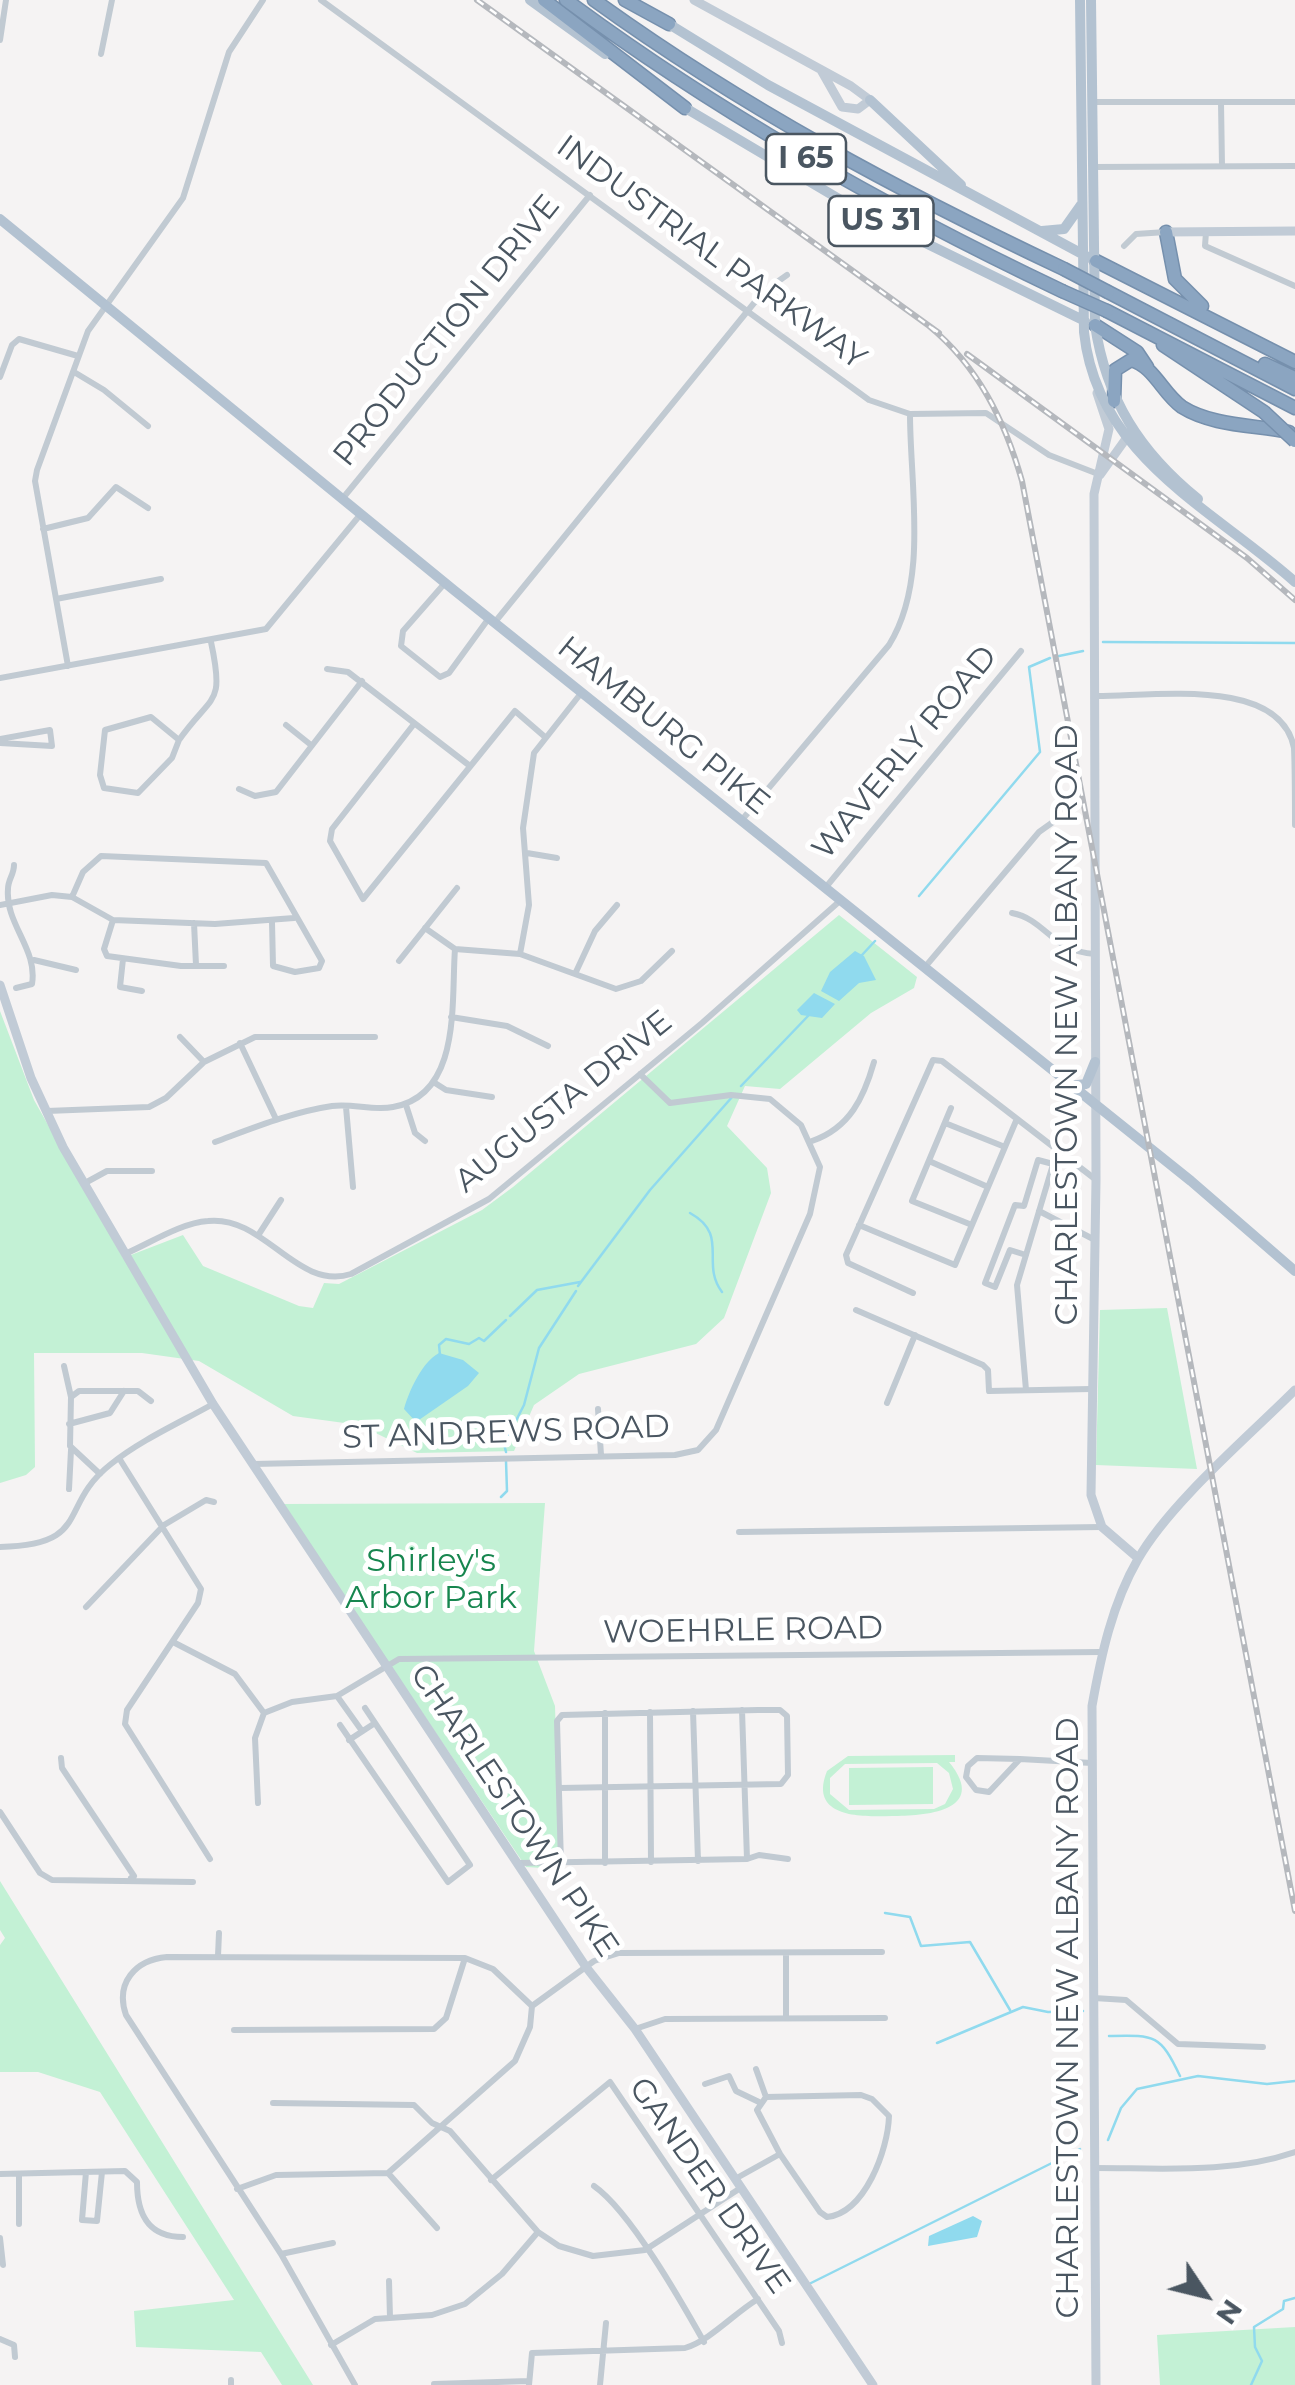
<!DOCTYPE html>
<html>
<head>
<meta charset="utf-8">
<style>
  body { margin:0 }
  #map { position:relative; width:1295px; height:2385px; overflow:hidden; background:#f5f3f3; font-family:Montserrat,sans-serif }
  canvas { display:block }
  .north { position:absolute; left:1155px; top:2245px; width:100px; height:100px; -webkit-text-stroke:8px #fff; paint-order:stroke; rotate:125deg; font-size:28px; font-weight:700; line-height:40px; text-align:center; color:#4a5661 }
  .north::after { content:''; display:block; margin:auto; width:35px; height:45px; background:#4a5661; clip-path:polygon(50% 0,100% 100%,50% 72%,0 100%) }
</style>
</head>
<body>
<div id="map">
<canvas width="1295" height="2385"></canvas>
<div class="north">N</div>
</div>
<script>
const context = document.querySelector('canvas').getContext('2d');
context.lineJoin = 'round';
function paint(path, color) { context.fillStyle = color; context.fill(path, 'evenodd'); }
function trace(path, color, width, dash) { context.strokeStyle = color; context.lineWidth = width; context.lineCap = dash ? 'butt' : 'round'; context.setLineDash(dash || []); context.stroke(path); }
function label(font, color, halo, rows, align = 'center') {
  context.font = font + ' Montserrat,sans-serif'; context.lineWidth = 10; context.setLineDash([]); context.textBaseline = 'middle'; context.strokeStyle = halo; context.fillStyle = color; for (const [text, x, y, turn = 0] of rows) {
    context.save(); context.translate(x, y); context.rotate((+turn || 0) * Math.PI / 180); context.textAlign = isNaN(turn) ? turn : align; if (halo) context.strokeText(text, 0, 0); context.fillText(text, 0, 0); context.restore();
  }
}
const green = new Path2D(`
  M839,915L917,977L914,988L871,1013L780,1089L745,1086L727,1126L767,1168L771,1193L724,1318L696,1344L579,1374L534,1405L514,1451L417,1453L359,1425L293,1416L199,1361L142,1353H34L35,1467L26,1475L0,1483V1011L34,1100L123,1258L183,1235L203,1266L299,1306L313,1308L324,1283L339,1284L482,1210L513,1187Z
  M1167,1308L1197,1469L1096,1465L1100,1310Z
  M545,1503L534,1651L555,1706L560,1869L526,1867L282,1504Z
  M955,1755V1762H949C990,1812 923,1816 892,1816C861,1817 808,1818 827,1771L848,1756ZM937,1763L949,1773L953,1789L945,1804L934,1809L849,1810L830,1794V1778L845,1764Z
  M933,1767V1804L849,1805V1768Z
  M0,1881L313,2385H282L261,2352L136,2347L134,2311L234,2300L100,2092L38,2072H0V1945L5,1938L0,1930Z
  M1295,2327V2385H1160L1157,2335Z`);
const water = new Path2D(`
  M855,951L864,956L876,980L859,983L839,1001L821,991L830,972Z
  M814,993L835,1004L822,1018L801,1015L797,1010Z
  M439,1353L463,1360L479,1373L468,1386L416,1422L404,1409C409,1391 422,1362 439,1353Z
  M973,2216L982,2221L977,2237L928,2246L929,2236Z`);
const stream = new Path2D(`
  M1103,642L1295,643
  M1059,656L1083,651
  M919,896L1040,752L1029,667L1050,658
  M862,955L875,941
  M741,1086L808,1016
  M690,1213C730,1235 700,1263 722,1292
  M578,1286L650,1190L733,1096
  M510,1316L537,1290L580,1282
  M440,1355L439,1345L446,1339L469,1344L479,1338L484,1341L506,1320
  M506,1452L504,1444L524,1405L539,1348L576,1291
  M501,1497L507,1491L506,1461
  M885,1913L910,1917L921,1946L970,1942L1010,2010
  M1109,2036C1155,2035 1160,2034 1180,2076
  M937,2043L1023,2007L1048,2012L1083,2011
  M1108,2140L1121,2108L1137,2089L1198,2076L1267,2084L1295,2081
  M809,2284L1080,2149
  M1251,2385L1262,2361L1255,2347L1254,2327L1283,2309L1284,2301L1295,2298`);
const street = new Path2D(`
  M321,0L869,400L910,414L986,413L1049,455L1098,474
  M0,40L6,0
  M101,54L112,0
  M1091,102H1295
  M1221,103L1222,166
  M1093,167L1295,166
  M1206,232L1205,246L1295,286
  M1124,246L1136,234L1166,232
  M74,372L104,390L148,426
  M0,377L12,345L19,339L78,356
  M343,498L590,195
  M43,529L88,518L116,487L148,508
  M445,583L403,631L401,646L440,677L449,673L489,618
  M56,599L161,579
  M495,622L763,292L787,275
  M68,666L35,481L37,470L88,331L183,198L229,52L263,0
  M327,669L348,672L470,766
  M0,678L266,629L360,515
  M1094,696C1149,697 1280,675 1294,748C1295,772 1295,801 1295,825
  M151,717L179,740L172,758L138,793L104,788L100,775L105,730Z
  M414,724L332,829L330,841L363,899L515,711L545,737
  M286,725L311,745
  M0,739L50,730L52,746L0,743
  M179,740C212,693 225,707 211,642
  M239,789L255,796L276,792L362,681
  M741,821L889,645C929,581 910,486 910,414
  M527,853L557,858
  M14,865C14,875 8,879 8,889C5,924 38,949 32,984L16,988
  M826,887L1021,651
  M72,897L83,872L101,856L266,863L322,961L319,968L295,972L273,966L272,922
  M0,905L52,895L72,897L113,920L215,924L294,918
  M1012,913C1047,920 1050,951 1095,954
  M113,920L104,949L107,956L181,966H224
  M194,923L196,965
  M425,928L455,949L520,954L616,989L641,981L672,951
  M520,954L529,905L523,828L534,753L582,692
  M123,959L120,987L142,991
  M34,960L76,970
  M399,961L457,888
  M925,967L1039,832L1053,822
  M575,974L595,931L617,905
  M451,1017L507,1026L548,1046
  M180,1037L204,1062
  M240,1043L276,1119
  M435,1083L446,1090L492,1097
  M406,1105L415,1133L425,1141
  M346,1107L353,1187
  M951,1108L912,1201L972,1225
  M47,1111L149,1107L166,1098L204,1062L255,1037H375
  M945,1123L1005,1147
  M812,1141C850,1128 864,1097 874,1062
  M215,1142C253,1128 292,1112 332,1106C352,1103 373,1111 393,1107C462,1095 451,1001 455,949
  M929,1161L988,1187
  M85,1183L107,1171H152
  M1039,1211L1095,1240
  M859,1225L955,1265L1016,1121
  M259,1234L281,1200
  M127,1253C152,1242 181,1223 208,1221C265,1215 296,1291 351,1274L489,1199L702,1023L841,900
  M1026,1255L1010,1250L995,1287L985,1283L1015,1205L1024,1206L1038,1160L1053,1164
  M913,1293L848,1263L846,1255L933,1060L942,1061L1095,1179
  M856,1310L983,1365L988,1370L989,1391L1091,1389
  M64,1366L71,1397
  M1026,1390L1017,1285L1057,1151
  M887,1403L915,1335
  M598,1409L601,1455
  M69,1424L110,1413L124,1391
  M119,1458L201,1589L198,1603L127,1710L125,1724L210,1859
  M253,1464L675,1455L698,1450L716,1430L810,1214L820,1167L801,1125L770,1099L731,1095L670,1103L640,1074
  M100,1474L70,1446L71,1397L79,1391H138L151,1401
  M69,1489L71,1450
  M739,1532L1102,1527
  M0,1547C93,1545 57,1506 111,1464C141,1440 179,1423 213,1404
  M86,1607L164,1525L206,1500L214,1502
  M173,1642L235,1674L264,1713
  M337,1696L362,1731
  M742,1710L747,1859
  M693,1711L698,1861
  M650,1712L651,1862
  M605,1713V1863
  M340,1725L448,1882L470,1865L365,1708
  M349,1740L375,1723
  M61,1758L62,1768L134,1876L131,1878
  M977,1758L1020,1759L989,1792L976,1790L966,1777L968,1766Z
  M1020,1759L1092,1763
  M560,1788L781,1784L788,1775L787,1716L780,1710H758L562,1715L557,1721L561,1864
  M258,1803L255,1738L264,1713L292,1702L337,1696L399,1659L1101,1652
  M0,1812L40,1873L52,1880L193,1882
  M519,1863L747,1859L759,1855L788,1859
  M218,1956L219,1933
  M1094,1998L1126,2000L1178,2044L1263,2047
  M786,2018V1953
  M635,2029L665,2019L885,2018
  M234,2030L434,2029L446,2018L465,1958
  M756,2069L766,2097
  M705,2084L729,2076L736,2091L759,2102
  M273,2103L414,2105L432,2123L450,2131L538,2232L559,2246L593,2256L645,2250L739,2189
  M1095,2168C1162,2168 1231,2174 1295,2152
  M86,2172L82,2220L97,2221L102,2172
  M388,2173L437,2228
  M0,2174L125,2171L137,2182C137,2214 148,2237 183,2237
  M735,2179L780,2154L820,2212L827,2217C865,2213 888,2150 889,2116L872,2099L861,2095L766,2097L757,2110L780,2154
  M491,2180L610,2082L779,2331L782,2343
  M594,2186C630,2211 681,2301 704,2342
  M237,2189L276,2175L388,2173L515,2061L530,2027L532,2006L594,1961L619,1953L882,1952
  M19,2224V2174
  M0,2238L3,2265
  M281,2254L333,2243
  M389,2281L390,2318
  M0,2339L14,2345L15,2357
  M331,2345L375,2319L432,2315L465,2304L502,2274L538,2232
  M231,2380V2385
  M434,2384L529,2381
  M355,2385L281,2254L126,2015C115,1983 135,1960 167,1957L465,1958L493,1969L532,2006
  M529,2385L532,2353L685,2348C711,2340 733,2314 758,2299
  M600,2385L606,2323`);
const secondary = new Path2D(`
  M694,0L851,86L870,100L858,109L842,107L821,70
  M1166,232L1295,231
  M1097,393L1109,429L1094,494L1096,1180L1091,1495L1102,1527L1138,1558
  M1100,475L1130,433
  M0,985L31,1078L63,1147L213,1404L586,1967L635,2029L873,2385
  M1096,2385L1092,1706C1101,1656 1112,1604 1138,1559C1170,1503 1248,1437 1295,1390`);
const primary = new Path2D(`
  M530,0L605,54
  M1080,0L1084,332C1097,457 1212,508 1295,582
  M1091,0L1095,325C1106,399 1140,452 1198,499
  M664,21L768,85L1086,256
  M870,100L961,185
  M682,106L856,209L1085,321
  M0,219L455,591L1191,1181L1295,1271
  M1042,231L1064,229L1081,205
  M1069,1086L1086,1084L1095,1062`);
const highway = new Path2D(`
  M544,0L685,108
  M566,0C721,115 887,208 1062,291
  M594,0C742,107 899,191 1064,269
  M625,0L669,24
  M1166,232L1175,279L1202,306
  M1096,261L1295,362
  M1108,292L1295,389
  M1107,311L1295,408
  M1095,325L1137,352L1147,367
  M1163,345L1264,412
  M1265,364L1295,378
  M1114,401L1115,370L1131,360C1154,366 1163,394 1182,407C1212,426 1255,425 1289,432`);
const rail = new Path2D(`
  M477,0L939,333
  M929,326C978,366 1005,421 1022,481L1295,1911
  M967,354L1247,558L1295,600`);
const highwayBridge = new Path2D(`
  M1064,269L1108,292
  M1062,291L1107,311
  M1264,412L1295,441`);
const shields = [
  [806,159,80],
  [881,221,105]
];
const shieldNames = [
  ["I 65",806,159],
  ["US 31",881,221]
];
const streetNames = [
  ["INDUSTRIAL PARKWAY",711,253,36],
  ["PRODUCTION DRIVE",447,331,-51],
  ["HAMBURG PIKE",663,726,39],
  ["WAVERLY ROAD",905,753,-50],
  ["CHARLESTOWN NEW ALBANY ROAD",1068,1025,-90],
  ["AUGUSTA DRIVE",564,1102,-39],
  ["ST ANDREWS ROAD",506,1433,-2],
  ["WOEHRLE ROAD",743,1631,-1],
  ["CHARLESTOWN PIKE",514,1811,56],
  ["CHARLESTOWN NEW ALBANY ROAD",1069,2018,-90],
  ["GANDER DRIVE",709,2186,55]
];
const parkNames = [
  ["Shirley's",431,1562],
  ["Arbor Park",431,1599]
];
paint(green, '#c3f1d5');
paint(water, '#90daee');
trace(stream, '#90daee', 2.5);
trace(highway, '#7690ad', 15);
trace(street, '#c1cad2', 6);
trace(secondary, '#c1cbd6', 9);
trace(primary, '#b3c2d1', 10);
trace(highway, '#8ba5c1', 12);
trace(rail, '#b5b8bd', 6);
trace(rail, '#fff', 2.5, [8]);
trace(highwayBridge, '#7690ad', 15, []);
trace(highwayBridge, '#8ba5c1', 12);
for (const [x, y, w] of shields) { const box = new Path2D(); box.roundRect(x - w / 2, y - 25, w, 50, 8); context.fillStyle = '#fff'; context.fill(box); trace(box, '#4a5661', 2.5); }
label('bold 30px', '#4a5661', null, shieldNames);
label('32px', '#4a5661', '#fff', streetNames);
label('32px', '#17864f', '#fff', parkNames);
</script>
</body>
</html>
